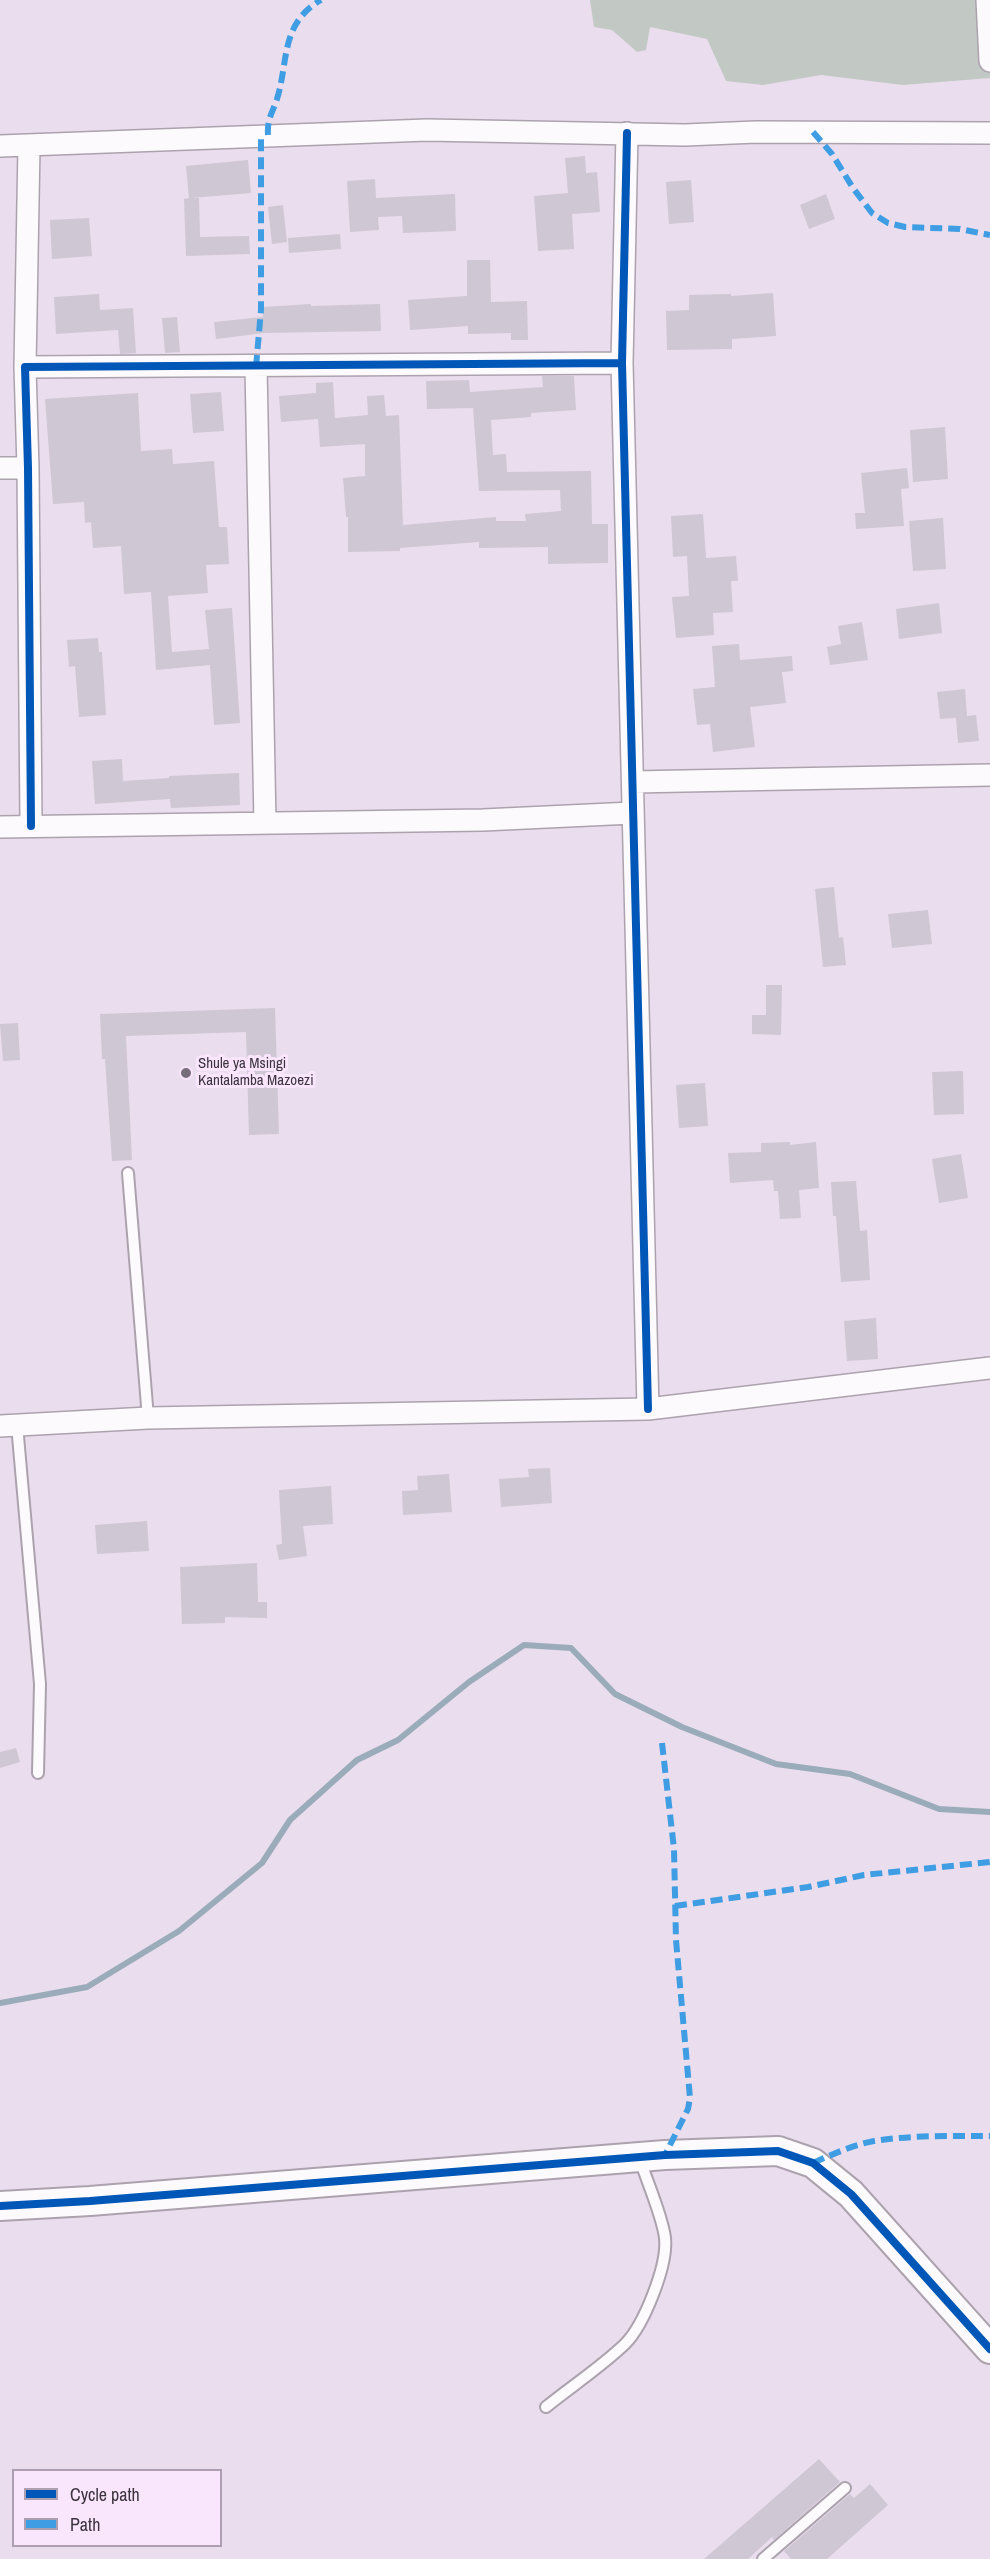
<!DOCTYPE html>
<html>
<head>
<meta charset="utf-8">
<style>
  body { margin:0 }
  #map { position:relative; width:990px; height:2559px; overflow:hidden; background:#eadded; font-family:"Archivo Narrow",sans-serif }
  canvas { display:block }
  .legend { position:absolute; left:12px; top:2469px; width:210px; height:78px; box-sizing:border-box; background:#f9e6fd; border:2px solid #ad9eb1; margin:0; padding:8px 10px; list-style:none; font-size:18px; color:#3c333e }
  .legend li { display:flex; align-items:center; gap:12px; height:30px }
  .legend b { width:30px; border:2px solid #ad9eb1 }
</style>
</head>
<body>
<div id="map">
<canvas width="990" height="2559"></canvas>
<ul class="legend">
<li><b style="height:8px;background:#0057b8"></b>Cycle path</li>
<li><b style="height:8px;background:#3f9de3"></b>Path</li>
</ul>
</div>
<script>
const context = document.querySelector('canvas').getContext('2d');
context.lineJoin = 'round';
function paint(path, color) { context.fillStyle = color; context.fill(path, 'evenodd'); }
function trace(path, color, width, dash) { context.strokeStyle = color; context.lineWidth = width; context.lineCap = dash ? 'butt' : 'round'; context.setLineDash(dash || []); context.stroke(path); }
function label(font, color, halo, rows, align = 'center') {
  context.font = font + ' "Archivo Narrow",sans-serif'; context.lineWidth = 6; context.setLineDash([]); context.textBaseline = 'middle'; context.strokeStyle = halo; context.fillStyle = color; for (const [text, x, y, turn = 0] of rows) {
    context.save(); context.translate(x, y); context.rotate((+turn || 0) * Math.PI / 180); context.textAlign = isNaN(turn) ? turn : align; if (halo) context.strokeText(text, 0, 0); context.fillText(text, 0, 0); context.restore();
  }
}
const green = new Path2D(`
  M590,0H990V78L903,85L821,75L763,85L726,81L707,39L650,27L646,50L637,52L612,30L594,27Z`);
const stream = new Path2D(`
  M0,2003L87,1987L179,1931L262,1863L290,1820L357,1760L398,1740L469,1682L524,1645L571,1648L615,1694L682,1727L776,1764L850,1774L939,1809L990,1812`);
const building = new Path2D(`
  M585,156L586,173L597,172L600,212L572,214L574,249L538,251L534,196L568,193L565,158Z
  M248,160L251,193L191,198H199L200,237L249,236L250,254L186,256L184,199L189,198L186,166Z
  M375,179L376,198L455,194L456,231L403,233L402,216L378,217L379,230L350,232L347,181Z
  M691,180L694,222L669,224L666,182Z
  M826,194L835,219L809,229L800,205Z
  M283,205L287,242L272,244L268,207Z
  M89,218L92,256L52,259L50,220Z
  M340,234L341,249L289,253L288,238Z
  M467,260H490L491,302L527,301L528,340H511V333L468,334V326L410,330L408,300L467,296Z
  M773,293L776,336L732,339V349L667,350L666,311L689,310V295L731,294V296Z
  M99,294L100,310L133,308L136,353L120,354L118,330L56,334L54,297Z
  M311,304V306L380,304L381,331L264,333L216,339L214,322L263,317V307Z
  M177,317L180,352L165,353L162,318Z
  M542,376H574L576,410L531,413V417L491,420L493,455L506,454L507,472L591,471L592,524H608V563L548,564V547L479,548V542L400,548V551L348,552V517H346L343,478L365,476V444L320,447L318,419L281,422L279,396L316,393V383L333,382L335,418L368,415L367,396L384,395L386,416L399,415L403,525L496,517V521H526L525,514L561,511L560,490L479,491L473,408L427,409L426,381L469,380L470,392L543,387Z
  M221,392L224,431L193,433L190,394Z
  M138,393L141,451L172,449L173,464L214,461L219,527H227L229,564L206,565L208,593L168,596L172,652L209,649L205,610L232,608L240,723L214,725L210,665L156,670L151,592L124,594L121,546L93,548L91,522L85,523L84,502L53,504L45,399Z
  M945,427L948,479L913,482L910,430Z
  M907,468L909,488L901,489L904,526L856,529L855,513H865L861,473Z
  M703,514L706,558L736,556L738,581H731L733,612L713,613L714,635L676,638L672,597L689,596L687,556L673,557L671,516Z
  M943,518L946,569L913,571L909,521Z
  M939,603L942,633L899,639L896,609Z
  M862,622L868,660L830,665L827,647L841,644L838,626Z
  M98,638L99,652H102L106,715L79,717L75,666L69,667L67,640Z
  M739,644L740,660L792,656L793,671L782,672L786,703L750,707L755,747L713,752L710,724L697,725L693,689L715,687L712,646Z
  M965,689L967,716L976,715L979,741L958,743L956,718L940,719L937,692Z
  M122,759L123,781L169,778V776L239,773L240,805L171,808L170,799L95,804L92,761Z
  M834,887L839,938L843,937L846,965L823,967L815,889Z
  M928,910L932,944L892,948L888,914Z
  M766,985H782L781,1035L752,1034V1015H766Z
  M275,1008L279,1134L249,1135L246,1032L126,1036L132,1160L112,1161L105,1059H102L100,1014Z
  M18,1023L20,1060L3,1061L0,1024Z
  M963,1071L964,1114L934,1115L932,1072Z
  M705,1083L708,1126L679,1128L676,1085Z
  M790,1142V1145L816,1142L819,1188L799,1190L801,1218L780,1219L778,1191H774L773,1180L730,1183L728,1153L761,1152V1143Z
  M961,1154L968,1198L939,1203L932,1159Z
  M856,1181L860,1231L867,1230L870,1280L841,1282L836,1216H833L831,1182Z
  M876,1318L878,1359L847,1361L844,1321Z
  M550,1468L552,1503L501,1507L499,1479L529,1477L528,1469Z
  M449,1474L452,1512L403,1515L402,1491L418,1490L417,1476Z
  M331,1486L333,1524L303,1526L307,1556L279,1560L276,1545L282,1544L279,1490Z
  M147,1521L149,1551L97,1554L95,1525Z
  M257,1563L258,1602H267V1618L225,1617V1623L182,1624L180,1567Z
  M16,1748L20,1762L0,1768V1752Z
  M819,2459L840,2482L774,2540L772,2537L748,2559H704Z
  M870,2484L888,2505L827,2559H791L784,2551L850,2494L854,2498Z`);
const lane = new Path2D(`
  M128,1173L148,1418
  M17,1425L40,1684L38,1773
  M546,2407C572,2386 601,2367 625,2344C644,2325 668,2265 665,2238C663,2218 647,2181 640,2160
  M763,2559L845,2488`);
const street = new Path2D(`
  M987,0L990,61
  M627,133L622,363L648,1409
  M0,146L427,130L685,135L756,132L990,133
  M25,367L29,146
  M256,367L265,823
  M0,468H28
  M633,782L990,775
  M31,826L28,468L25,367L622,363
  M0,827L483,820L632,813
  M0,1426L148,1418L648,1409L990,1368`);
const secondary = new Path2D(`
  M0,2206L90,2201L665,2155L778,2151L813,2163L851,2194L990,2349`);
const quiet = new Path2D(`
  M813,132L832,154L853,188L872,213L888,223L905,227L960,229L990,235
  M268,135C267,119 272,114 277,99C289,60 280,24 321,0
  M256,367L261,310V135
  M662,1743L674,1849L676,1940L690,2098L688,2109L665,2155
  M675,1906L808,1887L864,1875L990,1862
  M813,2163C833,2154 853,2145 874,2141C912,2135 952,2136 990,2136`);
const cycleway = new Path2D(`
  M627,133L622,363L648,1409
  M31,826L28,468L25,367L622,363
  M0,2206L90,2201L665,2155L778,2151L813,2163L851,2194L990,2349`);
const markers = [
  [186,1073,6,"#796e7b"]
];
const poiNames = [
  ["Shule ya Msingi",198,1064],
  ["Kantalamba Mazoezi",198,1081]
];
paint(green, '#c2c9c5');
trace(stream, '#9aacba', 6);
paint(building, '#cfc7d3');
trace(lane, '#aca2ae', 14);
trace(street, '#aca2ae', 24);
trace(secondary, '#aca2ae', 32);
trace(lane, '#fcfafc', 10);
trace(street, '#fcfafc', 21);
trace(secondary, '#fcfafc', 28);
trace(quiet, '#3f9de3', 6, [12, 6]);
trace(cycleway, '#0057b8', 8);
for (const [x, y, r, color] of markers) { const dot = new Path2D(); dot.arc(x, y, r, 0, 2 * Math.PI); context.fillStyle = color; context.fill(dot); trace(dot, '#f9e6fd', 2); }
label('15px', '#3c333e', '#f9e6fd', poiNames, 'left');
</script>
</body>
</html>
